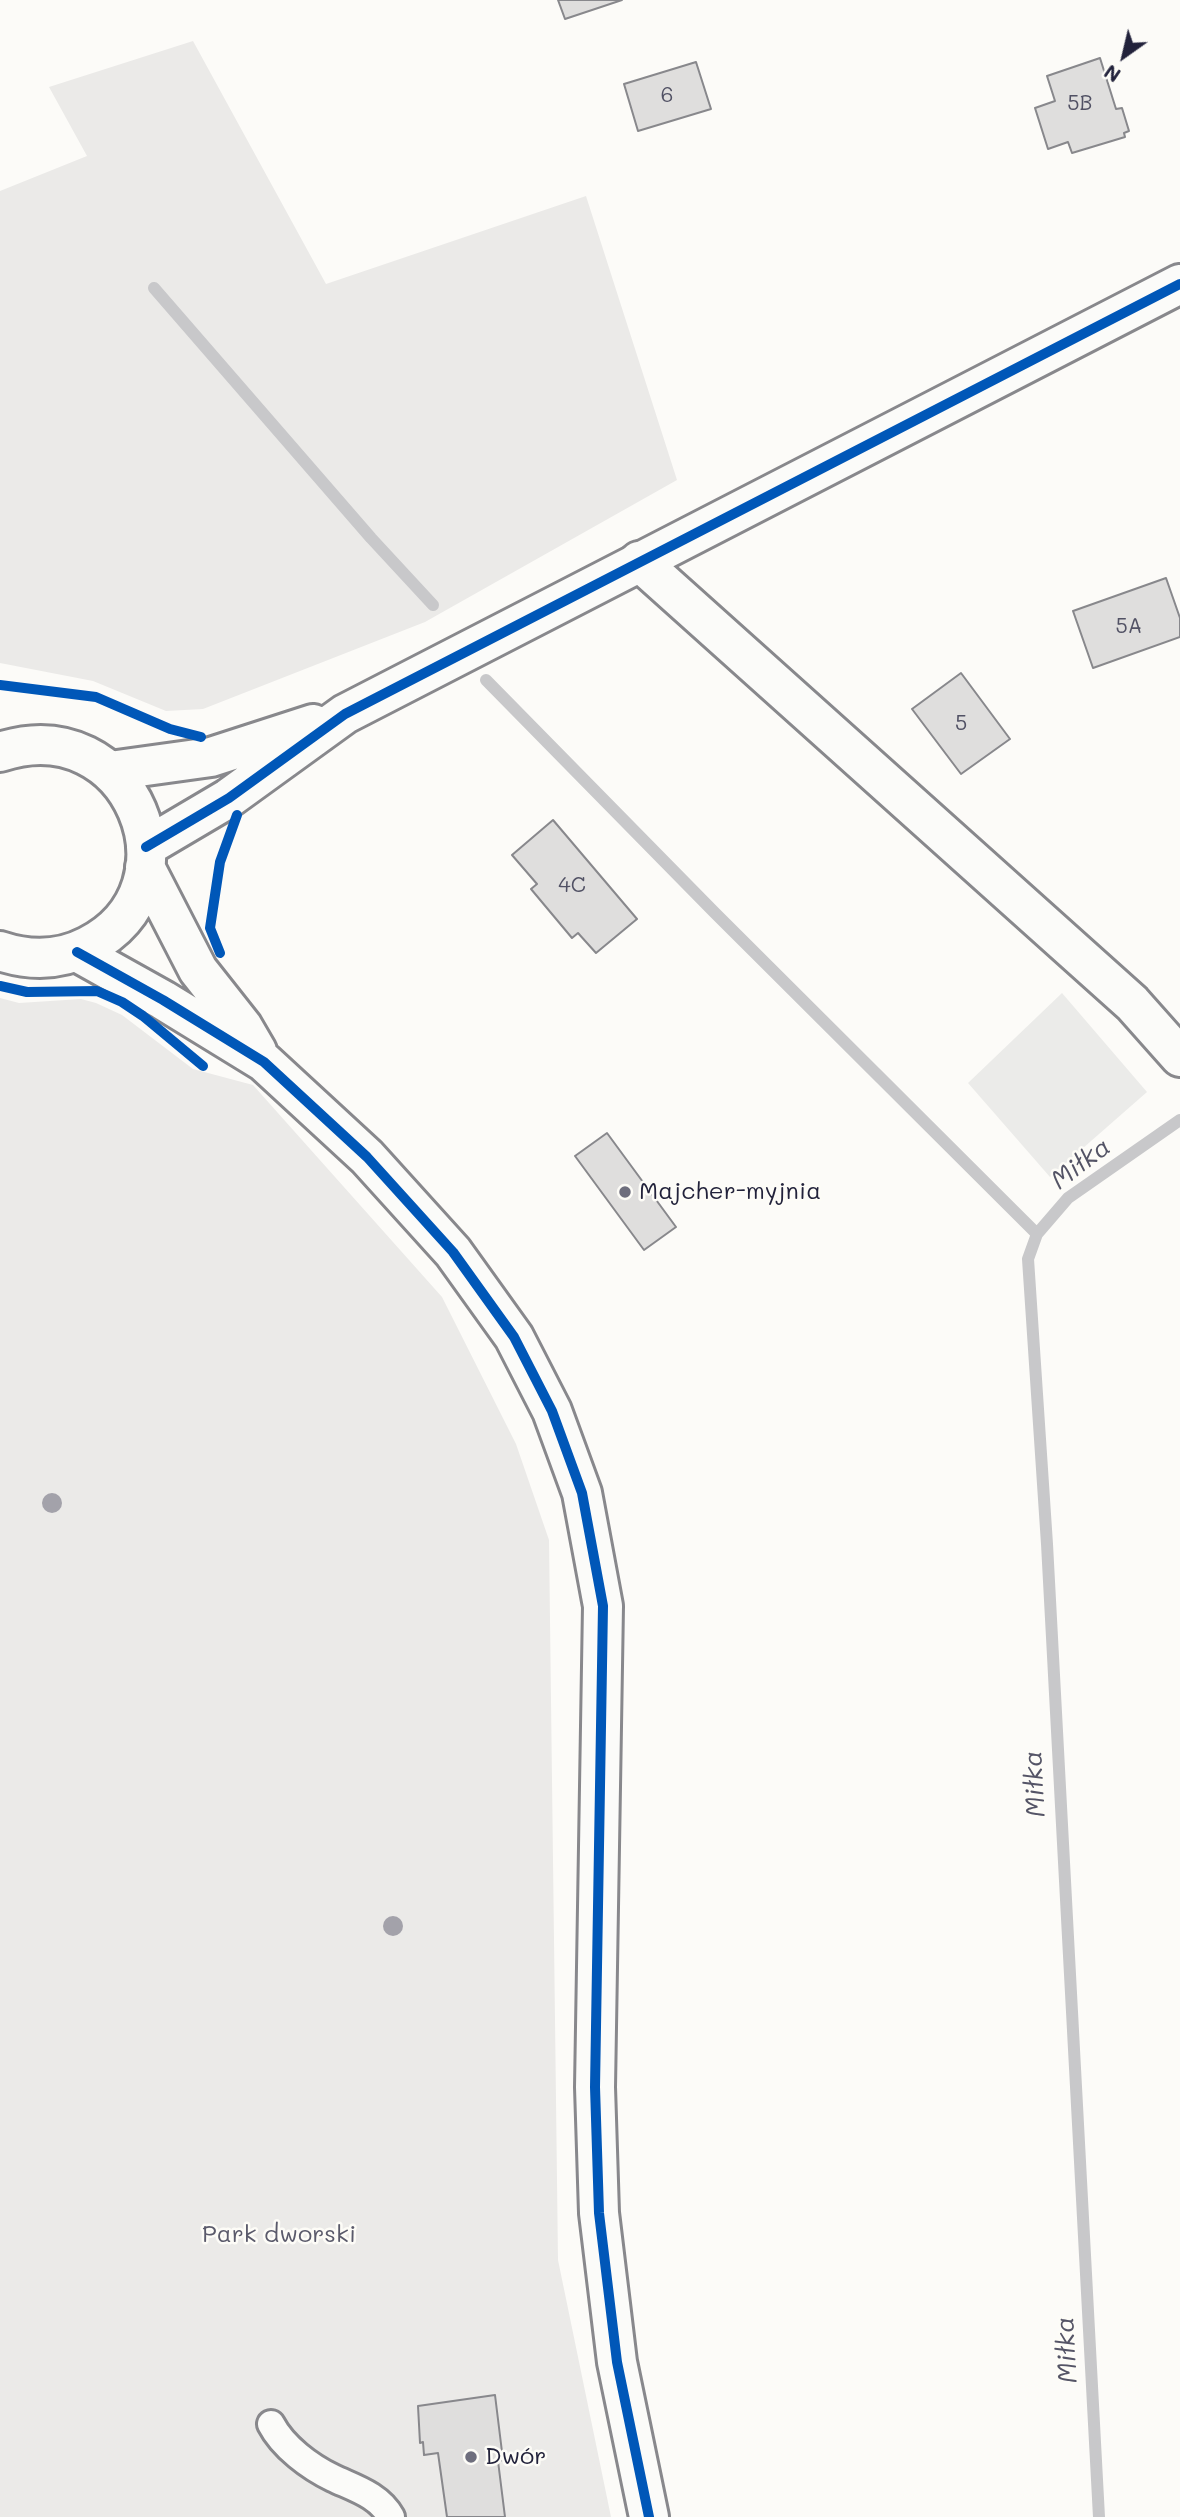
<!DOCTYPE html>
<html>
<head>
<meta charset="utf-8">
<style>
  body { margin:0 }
  #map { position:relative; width:1180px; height:2517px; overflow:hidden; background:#fcfbf8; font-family:Mali,sans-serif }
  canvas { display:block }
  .north { position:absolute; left:1089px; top:21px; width:70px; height:70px; -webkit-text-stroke:5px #fdfcf7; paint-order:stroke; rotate:214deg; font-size:19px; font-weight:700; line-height:28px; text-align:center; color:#22223b }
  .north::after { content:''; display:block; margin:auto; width:24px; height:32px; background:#22223b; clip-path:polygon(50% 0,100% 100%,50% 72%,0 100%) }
</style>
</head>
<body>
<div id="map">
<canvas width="1180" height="2517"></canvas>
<div class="north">N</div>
</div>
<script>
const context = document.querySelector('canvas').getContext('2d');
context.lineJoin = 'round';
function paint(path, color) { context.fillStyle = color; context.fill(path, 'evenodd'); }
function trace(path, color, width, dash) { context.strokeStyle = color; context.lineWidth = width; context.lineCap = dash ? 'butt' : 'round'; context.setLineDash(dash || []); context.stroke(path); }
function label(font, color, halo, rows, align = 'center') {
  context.font = font + ' Mali,sans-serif'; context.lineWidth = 5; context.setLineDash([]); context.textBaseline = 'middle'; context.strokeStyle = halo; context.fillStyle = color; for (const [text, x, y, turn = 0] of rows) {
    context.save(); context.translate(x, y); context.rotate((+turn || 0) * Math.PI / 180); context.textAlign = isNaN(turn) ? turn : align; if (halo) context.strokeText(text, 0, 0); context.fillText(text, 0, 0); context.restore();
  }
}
const built = new Path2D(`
  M1062,993L1147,1092L1050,1177L968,1083Z`);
const green = new Path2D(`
  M193,41L326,284L586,196L677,480L425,622L203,709L166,711L93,681L0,663V191L87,156L49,87Z
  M0,998L19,1003L81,999L96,1003L122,1015L193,1069L253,1085L442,1297L516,1444L549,1540L558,2260L611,2517H0Z`);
const stream = new Path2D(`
  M154,288L371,538L433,605
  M486,680L714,912L1037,1234
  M1099,2517L1047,1544L1028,1259L1037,1234L1068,1198L1180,1120`);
const building = new Path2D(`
  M558,0H622L565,19Z
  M1100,58L1116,109L1122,108L1129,131L1124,133L1125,137L1072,153L1068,142L1048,149L1035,108L1055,101L1047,76Z
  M696,62L711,109L638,131L624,84Z
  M1166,578L1180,618V637L1093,668L1073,611Z
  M961,673L1010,739L961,774L912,709Z
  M553,820L637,919L596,953L578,933L572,938L531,889L537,884L512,855Z
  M607,1133L676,1227L644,1250L575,1156Z
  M495,2395L503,2460L498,2461L505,2517H447L438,2453L424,2455L423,2442L420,2443L418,2406Z`);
const service = new Path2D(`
  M271,2424C283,2447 310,2467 333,2478C354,2488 379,2495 391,2517`);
const minor = new Path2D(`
  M639,561L1132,1003L1180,1057`);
const tertiary = new Path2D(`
  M0,752C132,708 204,887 88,946C59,961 30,961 0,951
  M110,771L211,757L313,724
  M146,847L229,798L345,714L1180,284
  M145,867L198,970L243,1027L257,1051
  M77,952L163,1000L264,1062L367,1157L453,1252L514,1337L552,1411L582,1493L603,1606L595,2087L599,2213L617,2362L649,2517`);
const cycleway = new Path2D(`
  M0,685L96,697L170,729L201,737
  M146,847L229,798L345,714L1180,284
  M77,952L163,1000L264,1062L367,1157L453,1252L514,1337L552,1411L582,1493L603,1606L595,2087L599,2213L617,2362L649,2517
  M220,953L210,928L220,862L237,815
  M0,986L27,992L97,991L122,1002L143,1016L203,1066`);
const trees = [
  [52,1503],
  [393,1926]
];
const markers = [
  [625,1192,7,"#6e6e7d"],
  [471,2457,7,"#6e6e7d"]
];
const numberNames = [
  ["6",667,96],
  ["5B",1080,104],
  ["5A",1129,627],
  ["5",961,724],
  ["4C",572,886]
];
const poiNames = [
  ["Majcher-myjnia",639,1192],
  ["Dwór",485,2457]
];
const parkNames = [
  ["Park dworski",279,2235]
];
const waterNames = [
  ["Miłka",1081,1164,-37],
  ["Miłka",1035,1784,-93],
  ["Miłka",1067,2350,-93]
];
paint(built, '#ebebe9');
paint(green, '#ebeae8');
trace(stream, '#c8c8ca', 12);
paint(building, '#dfdedd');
trace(building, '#88888c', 2);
trace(service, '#88888c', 32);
trace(minor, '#88888c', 44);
trace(tertiary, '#88888c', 44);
trace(service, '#fbfbf9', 26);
trace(minor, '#fbfbf9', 38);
trace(tertiary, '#fbfbf9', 38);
trace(cycleway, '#0057b8', 10);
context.fillStyle = '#a3a2aa';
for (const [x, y] of trees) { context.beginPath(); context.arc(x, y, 10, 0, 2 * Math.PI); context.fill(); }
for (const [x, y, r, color] of markers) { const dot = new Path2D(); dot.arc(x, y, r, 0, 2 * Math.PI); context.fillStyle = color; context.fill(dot); trace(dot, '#fdfcf7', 2.5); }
label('21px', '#515164', null, numberNames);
label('24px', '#22223b', '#fdfcf7', poiNames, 'left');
label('24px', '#5a5a6b', '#fdfcf7', parkNames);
label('italic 26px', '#545466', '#fdfcf7', waterNames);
</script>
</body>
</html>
